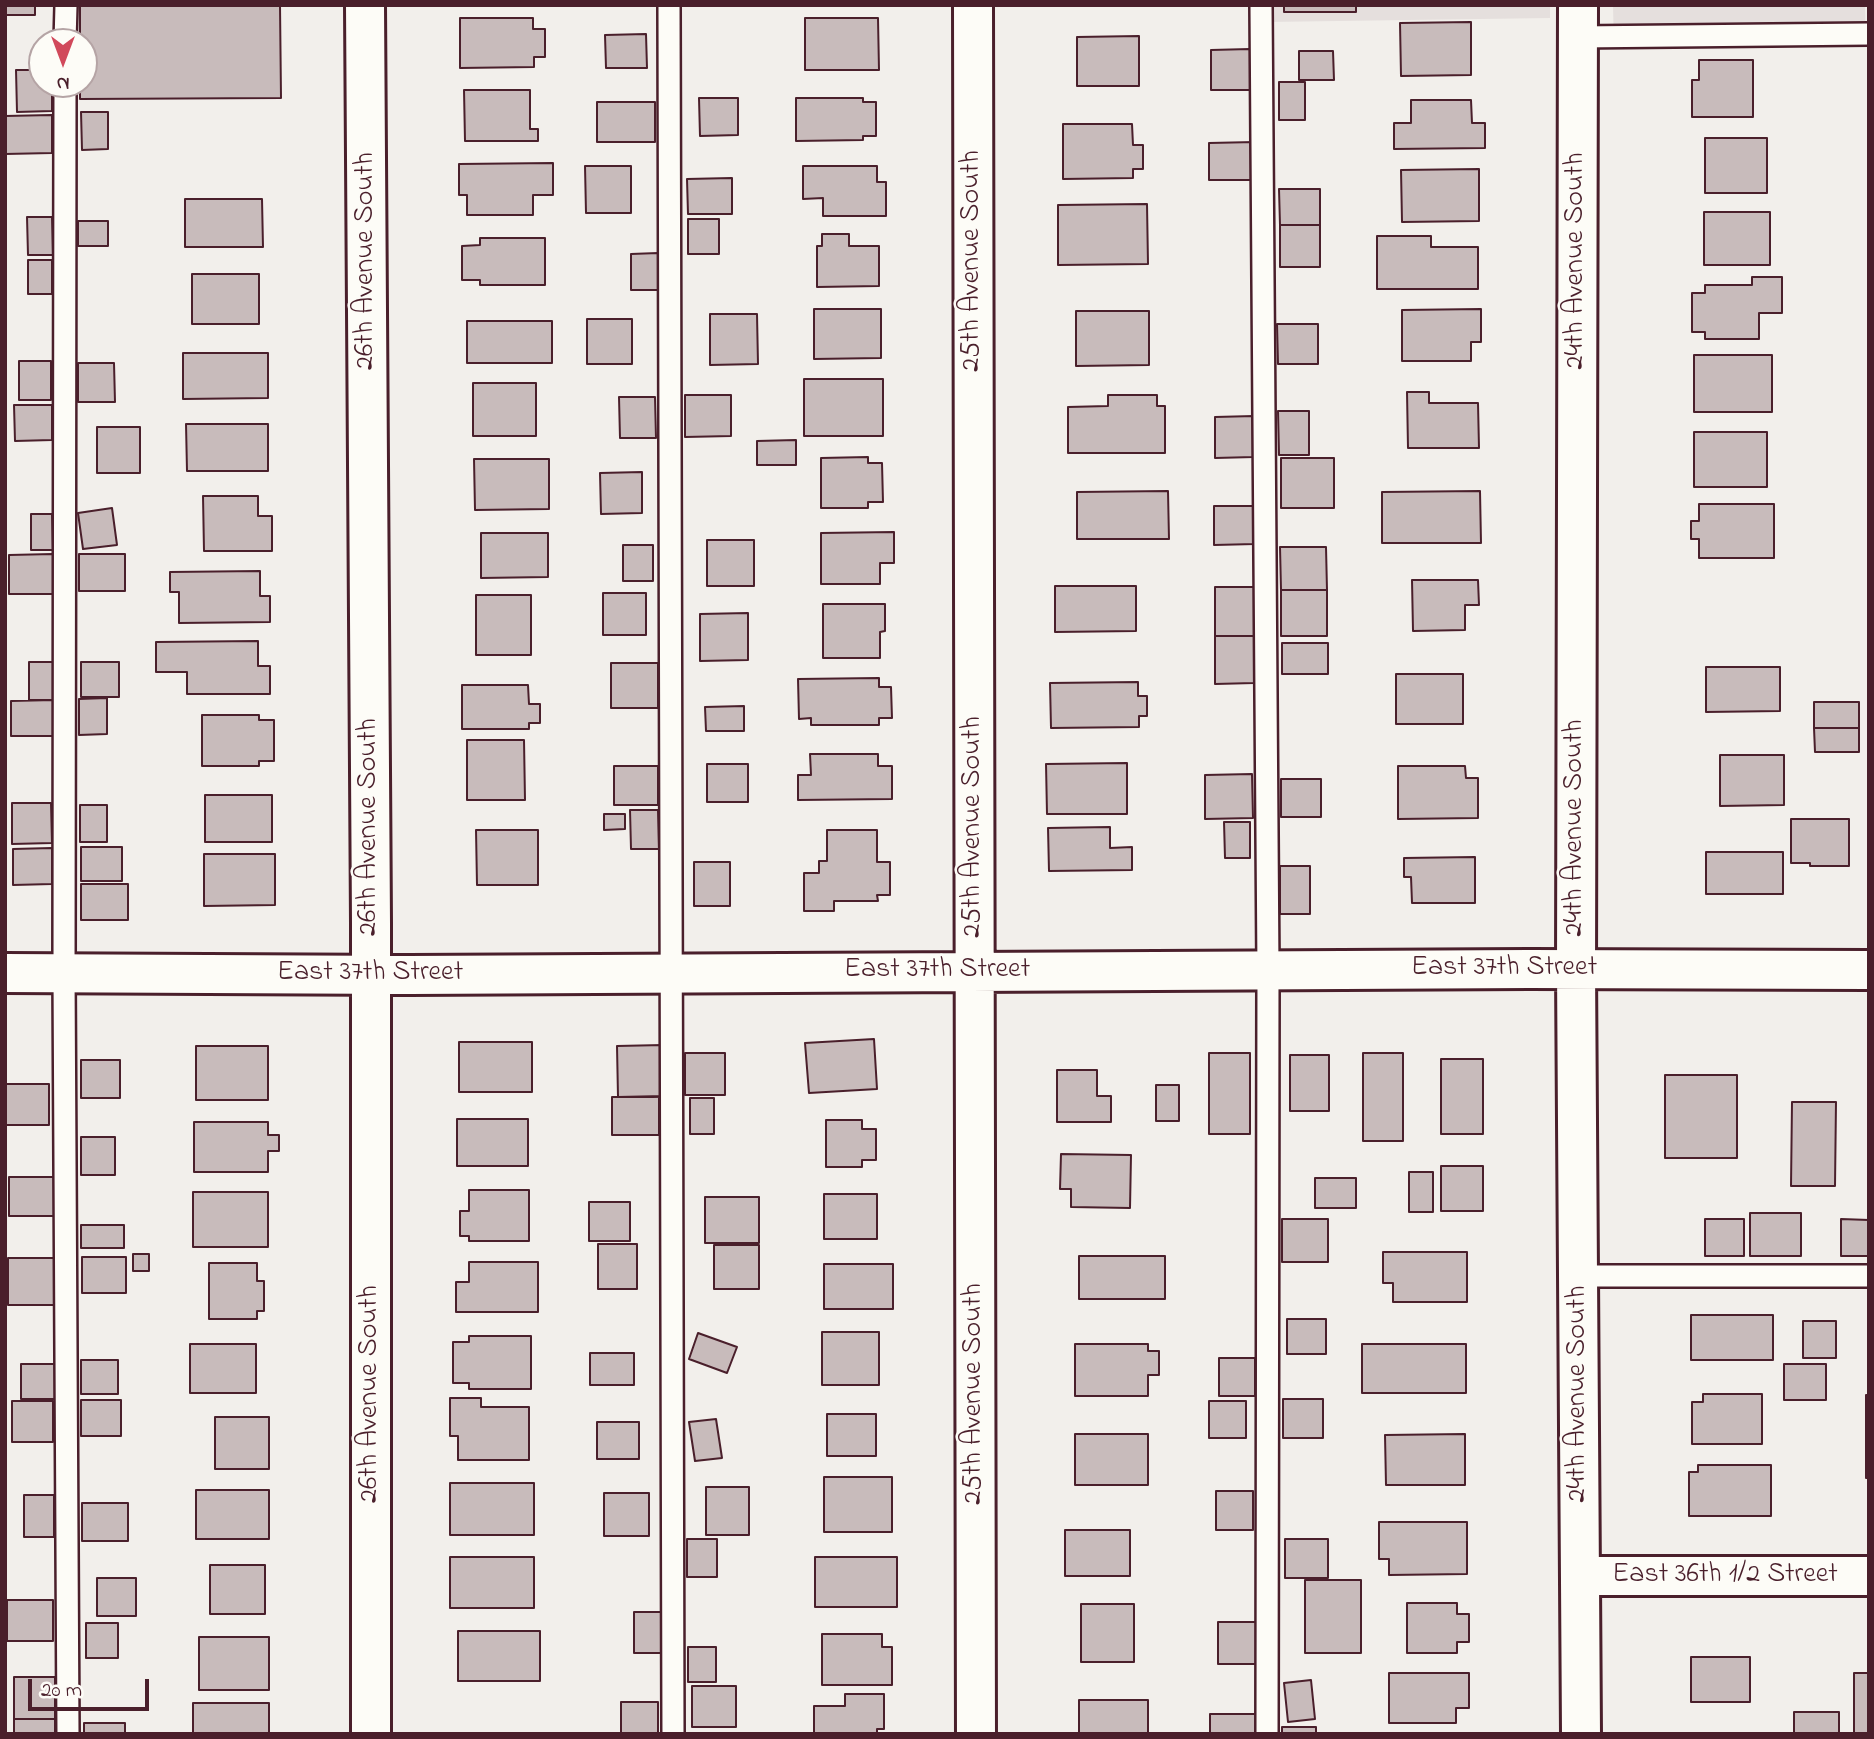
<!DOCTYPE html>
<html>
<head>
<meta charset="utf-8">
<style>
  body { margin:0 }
  #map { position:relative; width:1874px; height:1739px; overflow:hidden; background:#f2efeb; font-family:"Indie Flower",sans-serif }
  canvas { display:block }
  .frame { position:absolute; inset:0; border:7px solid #4a1f2b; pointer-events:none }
  .north { position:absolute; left:28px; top:28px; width:70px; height:70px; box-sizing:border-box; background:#fdfcf7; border:2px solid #b5a4a5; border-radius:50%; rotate:180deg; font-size:19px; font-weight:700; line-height:28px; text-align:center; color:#4a1f2b }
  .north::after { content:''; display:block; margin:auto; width:24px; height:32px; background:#d1495b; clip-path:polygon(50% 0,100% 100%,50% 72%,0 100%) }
  .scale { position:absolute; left:28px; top:1679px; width:121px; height:32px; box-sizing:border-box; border:4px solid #4a1f2b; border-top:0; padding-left:9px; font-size:21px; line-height:24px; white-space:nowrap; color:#4a1f2b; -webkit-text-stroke:5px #fdfcf7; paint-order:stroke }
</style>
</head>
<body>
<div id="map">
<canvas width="1874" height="1739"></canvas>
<div class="frame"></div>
<div class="north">N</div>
<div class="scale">20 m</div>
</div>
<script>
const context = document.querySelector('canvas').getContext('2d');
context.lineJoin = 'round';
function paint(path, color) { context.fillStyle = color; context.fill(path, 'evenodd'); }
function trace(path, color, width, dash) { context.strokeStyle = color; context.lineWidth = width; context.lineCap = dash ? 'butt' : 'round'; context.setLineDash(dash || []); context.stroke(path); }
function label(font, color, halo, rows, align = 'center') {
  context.font = font + ' "Indie Flower",sans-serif'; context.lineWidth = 5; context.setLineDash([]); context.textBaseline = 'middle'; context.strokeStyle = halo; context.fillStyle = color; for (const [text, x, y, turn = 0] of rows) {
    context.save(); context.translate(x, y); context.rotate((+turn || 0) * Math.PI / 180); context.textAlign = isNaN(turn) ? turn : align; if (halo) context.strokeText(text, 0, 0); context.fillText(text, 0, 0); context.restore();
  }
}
const built = new Path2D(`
  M1267,5H1550V18L1267,22Z
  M1613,5H1865L1866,45L1614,49Z`);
const building = new Path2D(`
  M5,5H35V15H5Z
  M80,5H280L281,98L80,99V84H84V42H80Z
  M1284,5H1356V12H1284Z
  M460,18H533V29H545V57H534V67L460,68Z
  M805,18H878L879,70H805Z
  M1471,22V75L1401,76L1400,23Z
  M646,34L647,68H606L605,35Z
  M1139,36V86H1077V37Z
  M1250,49V90H1211V50Z
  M1299,51H1333L1334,80H1299Z
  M1699,60H1753V117H1692V80H1699Z
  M16,70H42V84H52V111L17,112Z
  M1279,82H1305V120H1279Z
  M464,90H530V129H538V141H465Z
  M699,98H738V135L700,136Z
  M796,98H863V102H876V136H863V140L796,141Z
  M1411,100H1471L1472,123H1485V148L1394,149V123H1411Z
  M597,102H655V142H597Z
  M81,112H108V149L82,150Z
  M52,115V153L5,154V116Z
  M1063,124H1132L1133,145H1143V169H1133V178L1063,179Z
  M1705,138H1767V193H1705Z
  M1255,142V180H1209V143Z
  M553,163V195H533V215H467V195H459V164Z
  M585,166H631V213H586Z
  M803,166H877V182H886V216H823V198L803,199Z
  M1479,169V221L1402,222L1401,170Z
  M732,178V214H688L687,179Z
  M1279,189H1320V225H1280Z
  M185,199H262L263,247H185Z
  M1147,204L1148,264L1058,265V205Z
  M1704,212H1770V265H1704Z
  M27,217H52L53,255H28Z
  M688,219H719V254H688Z
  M78,221H108V246H78Z
  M1280,225H1320V267H1280Z
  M822,234H849V246H879V286L817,287V246H822Z
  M1377,236H1431V247H1478V289H1377Z
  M480,238H545V285H480V280H462V246L480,245Z
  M658,253V290H631V254Z
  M28,260H52V294H28Z
  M192,274H259V324H192Z
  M1752,277H1782V313H1759V339H1705V332H1692V293H1705V285H1752Z
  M814,309H881V358L814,359Z
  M1481,309V342H1471V361H1402V310Z
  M1076,311H1149V365L1076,366Z
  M710,314H757L758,364L710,365Z
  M587,319H632V364H587Z
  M467,321H552V363H467Z
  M1277,324H1318V364H1278Z
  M183,353H268V398L183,399Z
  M1694,355H1772V412H1694Z
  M19,361H51V400H19Z
  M78,363H114L115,402H78Z
  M804,379H883V436H804Z
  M473,383H536V436H473Z
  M1407,392H1429V403H1478L1479,448H1408Z
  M685,395H731V436L685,437Z
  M1108,395H1157V406H1165V453H1068V407L1108,406Z
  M619,397H655L656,438H620Z
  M14,405H52V440L15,441Z
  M1278,411H1309V455H1279Z
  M1254,416V457L1215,458V417Z
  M186,424H268V471H187Z
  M97,427H140V473H97Z
  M1694,432H1767V487H1694Z
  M796,440V465H757V441Z
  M868,457V463H882L883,502H868V508H821V458Z
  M1281,458H1334V508H1281Z
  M474,459H549V509L475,510Z
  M642,472V513L601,514L600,473Z
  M1168,491L1169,539H1077V492Z
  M1480,491L1481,543H1382V492Z
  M203,496H258V516H272V551H204Z
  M1699,504H1774V558H1699V539H1691V521H1699Z
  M1214,506H1254L1255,544L1214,545Z
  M112,508L117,545L83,549L78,513Z
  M31,514H52L53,550H31Z
  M894,532V563H880V584H821V533Z
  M481,533H548V577L481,578Z
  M707,540H754V586H707Z
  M623,545H653V581H623Z
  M1280,547H1326L1327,590H1281Z
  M53,554V594H9V555Z
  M79,554H125V591H79Z
  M260,571V596H270V622L179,623V592H170V572Z
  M1412,580H1478L1479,605H1465V630L1413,631Z
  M1055,586H1136V631L1055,632Z
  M1215,587H1254V636H1215Z
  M1281,590H1327V636H1281Z
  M603,593H646V635H603Z
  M476,595H531V655H476Z
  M823,604H885V631L880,632V658H823Z
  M748,613V660L700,661V614Z
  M1215,636H1254V683L1215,684Z
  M258,641V666H270V694H187V672H156V642Z
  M1282,643H1328V674H1282Z
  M29,662H54V700H29Z
  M81,662H119V697H81Z
  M611,663H658V708H611Z
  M1706,667H1780V711L1706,712Z
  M1396,674H1463V724H1396Z
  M879,678V687H891L892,718H879V725H811V718L799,719L798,679Z
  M1138,682V696H1147V716H1139V727L1051,728L1050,683Z
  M462,685H528L529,704H540V723H529V729H462Z
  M107,698V734L79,735V699Z
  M54,700V736H11V701Z
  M1814,702H1859V728H1814Z
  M744,706V731H706L705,707Z
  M202,715H259V720H274V761H259V766H202Z
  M1814,728H1859V752H1815Z
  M467,740H524L525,800H467Z
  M810,754H878V766H892V799L798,800V775H811Z
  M1720,755H1784V805L1720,806Z
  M1127,763V814H1047L1046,764Z
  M707,764H748V802H707Z
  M614,766H658V805H614Z
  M1398,766H1465L1466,778H1478V818L1398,819Z
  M1252,774L1253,818L1205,819V775Z
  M1281,779H1321V817H1281Z
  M205,795H272V842H205Z
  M12,803H51L52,843L12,844Z
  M80,805H107V842H80Z
  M630,810H658L659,849H631Z
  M604,814H625V829L604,830Z
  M1791,819H1849V866H1810V863H1791Z
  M1224,822H1250V858H1225Z
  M1110,827V848L1132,847V870L1049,871L1048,828Z
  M476,830H538V885H477Z
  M827,830H877V862H890V895H877L878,901H834V911H804V873H819V861H827Z
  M81,847H122V881H81Z
  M52,848V884L13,885V849Z
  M1706,852H1783V894H1706Z
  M204,854H275V905L204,906Z
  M1475,857V903H1412L1411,877H1404V858Z
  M694,862H730V906H694Z
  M1280,866H1310V914H1280Z
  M81,884H128V920H81Z
  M874,1039L877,1089L809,1093L805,1043Z
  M459,1042H532V1092H459Z
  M663,1045L664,1096L618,1097L617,1046Z
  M196,1046H268V1100H196Z
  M685,1053H725V1095H685Z
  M1209,1053H1250V1134H1209Z
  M1363,1053H1403V1141H1363Z
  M1290,1055H1329V1111H1290Z
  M1441,1059H1483V1134H1441Z
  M81,1060H120V1098H81Z
  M1057,1070H1097V1096H1111V1122H1057Z
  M1665,1075H1737V1158H1665Z
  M5,1084H49V1125H5Z
  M1156,1085H1179V1121H1156Z
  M612,1097H659V1135H612Z
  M690,1098H714V1134H690Z
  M1792,1102H1836L1835,1186H1791Z
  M457,1119H528V1166H457Z
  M826,1120H862V1129H876V1160H862V1167H826Z
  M194,1122H268V1135H279V1151H268V1172H194Z
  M81,1137H115V1175H81Z
  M1061,1154L1131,1155L1130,1208L1071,1207V1189H1060Z
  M1441,1166H1483V1211H1441Z
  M1409,1172H1433V1212H1409Z
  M9,1177H54V1216H9Z
  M1315,1178H1356V1208H1315Z
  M469,1190H529V1241H469V1236H460V1211H469Z
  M193,1192H268V1247H193Z
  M824,1194H877V1239H824Z
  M705,1197H759V1243H705Z
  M589,1202H630V1241H589Z
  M1750,1213H1801V1256H1750Z
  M1282,1219H1328V1262H1282Z
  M1705,1219H1744V1256H1705Z
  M1841,1219L1869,1220V1256H1841Z
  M81,1225H124V1248H81Z
  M598,1244H637V1289H598Z
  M714,1245H759V1289H714Z
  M1383,1252H1467V1302H1393V1283H1383Z
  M133,1254H149V1271H133Z
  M1079,1256H1165V1299H1079Z
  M82,1257H126V1293H82Z
  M8,1258H55V1305H8Z
  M469,1262H538V1312H456V1282H469Z
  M209,1263H257V1281H264V1311H257V1319H209Z
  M824,1264H893V1309H824Z
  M1691,1315H1773V1360H1691Z
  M1287,1319H1326V1354H1287Z
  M1803,1321H1836V1358H1803Z
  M822,1332H879V1385H822Z
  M698,1333L737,1347L727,1373L689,1359Z
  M469,1336H531V1389H469V1383H453V1342H469Z
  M190,1344H256V1393H190Z
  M1075,1344H1148V1351H1159V1375H1148V1396H1075Z
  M1362,1344H1466V1393H1362Z
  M590,1353H634V1385H590Z
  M1219,1358H1255V1396H1219Z
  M81,1360H118V1394H81Z
  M21,1364H56V1399H21Z
  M1784,1364H1826V1400H1784Z
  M1703,1394H1762V1444H1692V1402H1703Z
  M1866,1395H1869V1478H1866Z
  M450,1398H481V1407H529V1460H458V1436H450Z
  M1283,1399H1323V1438H1283Z
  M81,1400H121V1436H81Z
  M12,1401H53V1442H12Z
  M1209,1401H1246V1438H1209Z
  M827,1414H876V1456H827Z
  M215,1417H269V1469H215Z
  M716,1419L722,1458L695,1461L689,1422Z
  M597,1422H639V1459H597Z
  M1075,1434H1148V1485H1075Z
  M1465,1434V1485H1386L1385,1435Z
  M1698,1465H1771V1516H1689V1472H1698Z
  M824,1477H892V1532H824Z
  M450,1483H534V1535H450Z
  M706,1487H749V1535H706Z
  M196,1490H269V1539H196Z
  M1216,1491H1253V1530H1216Z
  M604,1493H649V1536H604Z
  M24,1495H54V1537H24Z
  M82,1503H128V1541H82Z
  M1379,1522H1467V1574L1389,1575V1559H1379Z
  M1065,1530H1130V1576H1065Z
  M687,1539H717V1577H687Z
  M1285,1539H1328V1578H1285Z
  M450,1557H534V1608H450Z
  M815,1557H897V1607H815Z
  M210,1565H265V1614H210Z
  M97,1578H136V1616H97Z
  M1305,1580H1361V1653H1305Z
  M7,1600H53V1641H7Z
  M1407,1603H1457V1614H1469V1642H1457V1653H1407Z
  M1081,1604H1134V1662H1081Z
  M634,1612H661V1653H634Z
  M1218,1622H1258V1664H1218Z
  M86,1623H118V1658H86Z
  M458,1631H540V1681H458Z
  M822,1634H882V1647H892V1685H822Z
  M199,1637H269V1690H199Z
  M688,1647H716V1682H688Z
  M1691,1657H1750V1702H1691Z
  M1389,1673H1469V1708H1456V1723H1389Z
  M1854,1673H1869V1734H1854Z
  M14,1677H55V1719H14Z
  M1311,1680L1315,1719L1288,1722L1284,1683Z
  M692,1686H736V1727H692Z
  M845,1694H884V1729H877V1734H814V1706H845Z
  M1079,1700H1148V1734H1079Z
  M621,1702H658V1734H621Z
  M193,1703H269V1734H193Z
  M1794,1712H1839V1734H1794Z
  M1210,1714H1256V1734H1210Z
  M14,1719H55V1734H14Z
  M84,1723H125V1734H84Z
  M1282,1727H1316V1734H1282Z`);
const service = new Path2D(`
  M669,5L673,1734
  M1261,5L1268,970L1267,1734
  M1577,37L1869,34
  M65,42L66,5
  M65,84L64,973L68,1734
  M1579,1276H1869`);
const minor = new Path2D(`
  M365,5L371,923V1734
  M973,5L976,1734
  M1578,5L1576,969L1581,1734
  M5,973L410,975L1529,969L1869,970
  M1580,1576H1869`);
const streetNames = [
  ["26th Avenue South",367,261,-90],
  ["25th Avenue South",973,261,-90],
  ["24th Avenue South",1577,261,-90],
  ["26th Avenue South",370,827,-90],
  ["25th Avenue South",974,827,-90],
  ["24th Avenue South",1576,828,-90],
  ["East 37th Street",1504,969],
  ["East 37th Street",937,971],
  ["East 37th Street",370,974],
  ["26th Avenue South",371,1394,-90],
  ["25th Avenue South",975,1394,-90],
  ["24th Avenue South",1579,1394,-90],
  ["East 36th 1/2 Street",1725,1576]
];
paint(built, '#e5dfdd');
paint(building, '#c8bbbb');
trace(building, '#4a1f2b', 2);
trace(service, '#4a1f2b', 26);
trace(minor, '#4a1f2b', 44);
trace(service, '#fdfcf7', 21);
trace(minor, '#fdfcf7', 38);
label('28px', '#4a1f2b', '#fdfcf7', streetNames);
</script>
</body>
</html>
